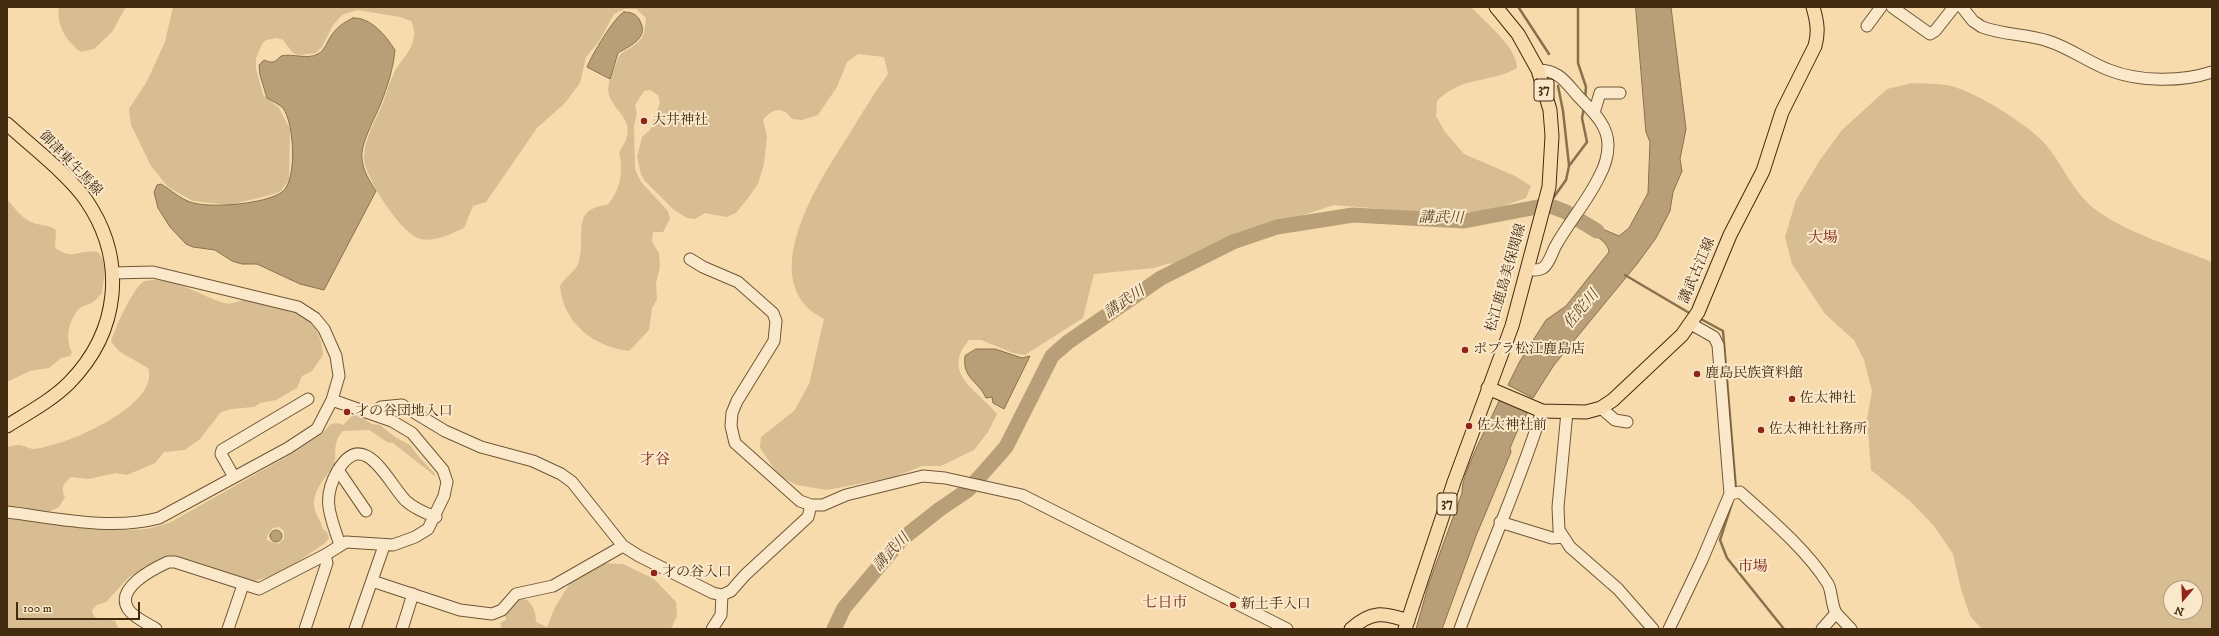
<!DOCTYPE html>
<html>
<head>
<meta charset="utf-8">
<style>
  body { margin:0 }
  #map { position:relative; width:2219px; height:636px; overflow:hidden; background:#f7dbad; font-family:"IM FELL DW Pica",serif }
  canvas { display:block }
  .frame { position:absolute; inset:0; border:8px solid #422b0f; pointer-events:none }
  .north { position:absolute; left:2163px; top:580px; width:40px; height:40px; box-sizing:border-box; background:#fae8ca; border:1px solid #b09c7f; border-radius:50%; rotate:199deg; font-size:11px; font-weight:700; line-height:16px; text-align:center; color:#422b0f }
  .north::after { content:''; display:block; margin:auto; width:14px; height:18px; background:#8f2418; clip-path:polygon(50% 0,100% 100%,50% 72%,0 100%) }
  .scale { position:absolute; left:16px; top:602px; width:124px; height:18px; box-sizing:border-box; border:2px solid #422b0f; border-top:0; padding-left:5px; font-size:12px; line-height:14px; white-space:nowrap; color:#422b0f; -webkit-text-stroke:3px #fae8ca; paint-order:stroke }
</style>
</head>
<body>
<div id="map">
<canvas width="2219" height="636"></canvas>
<div class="frame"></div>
<div class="north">N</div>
<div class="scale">100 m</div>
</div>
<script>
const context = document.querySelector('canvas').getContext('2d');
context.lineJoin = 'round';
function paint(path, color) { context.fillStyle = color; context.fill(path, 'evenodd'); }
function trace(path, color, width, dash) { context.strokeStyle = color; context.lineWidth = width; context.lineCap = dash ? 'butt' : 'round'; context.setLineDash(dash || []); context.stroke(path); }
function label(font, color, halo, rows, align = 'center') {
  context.font = font + ' "IM FELL DW Pica","Noto Serif JP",serif'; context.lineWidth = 4; context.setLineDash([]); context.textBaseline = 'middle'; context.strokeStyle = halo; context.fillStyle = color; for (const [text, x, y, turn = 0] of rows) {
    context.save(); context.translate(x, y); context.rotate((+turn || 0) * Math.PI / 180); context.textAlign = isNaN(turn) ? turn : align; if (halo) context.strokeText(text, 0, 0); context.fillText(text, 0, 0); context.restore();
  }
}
const green = new Path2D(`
  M59,7H126L112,32L94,49L81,52C66,41 56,25 59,7Z
  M173,7H1471C1484,21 1518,48 1517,68C1489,84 1463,75 1437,101L1436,116L1445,132L1464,154L1515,176L1531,186L1526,198L1489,211L1444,214L1334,205L1221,242L1184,262L1167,264L1154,268L1094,274L1083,318L1025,355L1013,353L981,340H969C940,374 978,390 997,414L988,432L974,450L941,466H922L894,477L827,490L797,485L779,476L760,448L761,437L794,411L809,384L824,319C751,282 821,178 850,133C862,113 874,93 888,74L884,57L858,54L847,62L837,87L818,115L802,120L792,119C782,105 772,109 763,120L767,137L764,164L758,184L748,198L736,213L726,217L705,213L695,219L687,218L674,210L645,181L641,174L637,157L642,137L650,130L660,103L658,95L650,90L644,91L635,105L637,114L634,125L635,169L641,182L668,211L670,219L663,232H653L652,242L659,253L660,267L656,283L657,299L652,308L649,330L629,351C594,347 563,323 560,286C564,278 575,272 578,264C588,239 568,209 607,205C620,192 624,171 619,153C621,148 626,142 627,136C633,115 603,105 609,83C610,79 618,57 620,55C622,52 627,50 630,48C645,39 644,34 646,18L636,9H625L614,14L600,40L586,57L580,83L565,103L537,128L486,202L473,206L464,228C450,234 436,242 421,239C402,236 364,176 364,158C364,139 376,120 383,103C387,92 390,80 396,69C401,61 409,53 412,44C415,35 415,29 411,21L400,17L357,10L342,15L333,25L322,47L316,53L299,55L293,53L283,40L277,38L266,40L262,44L256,58V69L263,95L279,108L290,129L289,179L281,191L274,194L229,205L193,201L168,187L151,166L131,125L129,109L147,81L165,42Z
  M1912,83C1925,84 1938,83 1951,86C1976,92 2029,125 2046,145C2064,166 2073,193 2096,210C2131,235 2173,246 2212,262V629H1982L1970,616L1961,589L1953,554L1934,526L1909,500L1871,470L1867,419L1872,391L1864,360L1854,340L1825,314L1792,264L1785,237L1796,200L1820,160L1842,130L1887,89ZM2171,588H2195V612H2171Z
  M7,199C13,206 21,217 29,221C38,226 48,224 56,230L55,248C74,261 78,249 98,252C108,263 104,279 102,293C99,296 96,300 93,302C89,305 83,305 79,309C68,321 65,339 72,352L70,356L61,358L49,368L30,371L7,382Z
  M158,280C182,282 200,295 221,302C231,306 236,301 245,300C253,299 263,303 272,305C303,314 320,319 323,355L312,371L302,376L297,388L276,400L260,403L254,407L231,409L221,412L200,439L185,450L164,452L155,463L127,475L115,473L89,479L71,477C64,483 60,487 65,497L59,507L48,512L7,507V447C11,446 15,445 19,445C24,445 29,449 34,449C39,449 46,446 52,445C79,439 160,402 148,368L120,352L111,342C115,328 132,290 143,282C147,280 154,280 158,280Z
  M358,415L372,424L380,425L395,437L410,445L419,457L435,474V476L393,443L387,442L369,430L343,431C332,442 337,453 334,466C321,483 306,498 319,519C322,524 321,529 327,532L329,538L325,543L296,563L268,577L250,582L224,574L212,568L172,558L129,577L106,602L97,605L92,610L94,617L115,621L119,629H7V518L127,530L147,529L169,523L288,456L319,436L331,424L337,423L343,425L352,416ZM279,527L284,531V539L278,544L267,540V536L273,528Z
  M602,563L623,564L654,579L676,602L677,616L671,629H502L500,623L506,620L504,611L520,597C532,600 536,611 536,622L547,627L555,607L570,583Z`);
const water = new Path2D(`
  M1636,7H1671L1686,129L1680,159L1682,171L1673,192L1670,211L1656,238L1637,264L1554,365L1533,398L1508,385L1520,361L1546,320L1566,306L1609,252C1608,240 1587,231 1578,223L1582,216L1600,228L1619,236L1629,228L1648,193L1650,142L1646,132Z
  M624,12C631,12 637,14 640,21C649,38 631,45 618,53L610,79L587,67C592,55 614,17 624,12Z
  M353,18C371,17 386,36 395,50C393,69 388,85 381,103C376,116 360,144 362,158C363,171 369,180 376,191L324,290L300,284L257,264H242L232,261L215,250L193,247L186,244L170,227L158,208L154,192L157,185L161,184C171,190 179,198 190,202C209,209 266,204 282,192C298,180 294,123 283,108C279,104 272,101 267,98L260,75L259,65L264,60C273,64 275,62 281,56C293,53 307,60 318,54C325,50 327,42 331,36C337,27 343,23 353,18Z
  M976,349H995L1022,358L1030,356L1004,409L993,403L992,397L986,398C978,380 962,379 965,356Z
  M1502,400L1528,411L1524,421L1521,422L1510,448L1511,452L1476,536L1442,629H1416L1429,583L1462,493C1461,473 1490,422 1499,401Z
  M270 536a6 6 0 1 1 12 0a6 6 0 1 1-12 0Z`);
const stream = new Path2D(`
  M1578,7V63L1586,87L1585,99
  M1519,8L1549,54
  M1558,86L1563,111L1569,165
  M1551,201L1566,180L1569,166L1587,142L1582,118L1584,108
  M1625,275L1691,314
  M1699,318L1723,331L1736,490
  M1732,503L1720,540L1727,558L1784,629`);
const river = new Path2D(`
  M834,629L844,608L902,539L940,509L968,490L1006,447L1052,356L1068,342L1161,278L1233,242L1277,227L1353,215L1464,221L1548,205L1566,212L1597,231`);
const minor = new Path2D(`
  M1892,7L1930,34L1935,31L1954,7
  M1962,7L1973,21L1982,27C2003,35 2027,34 2048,41C2070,48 2088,62 2109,70C2139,82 2182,82 2212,72
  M1867,26L1881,7
  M1594,113L1600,93H1620
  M690,259L703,267L738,282L773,313L776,321L774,341L737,401L732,413L731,426L735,443L800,501L811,505H823L846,495L923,476L945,478L1022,495L1287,629
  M1528,270C1533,270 1538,271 1543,268C1549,264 1552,253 1555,247C1568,223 1587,202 1599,177C1604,168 1608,156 1608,145C1608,124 1591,110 1577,95C1565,81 1558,70 1538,70
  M1691,324L1714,337L1718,345L1730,494
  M1601,408L1615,420L1627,422
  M1567,412L1558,507L1559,530L1570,547L1618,589L1653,629
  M374,413L381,407L402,405L445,431L481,447L533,461L561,474L572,482L623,546L639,556L713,593L722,595L731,591L745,575L808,517L811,505
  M338,470L366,511
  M234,477L221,454L222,450L308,399
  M7,512C56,518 111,531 159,518L288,448L317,429L332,400L339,376L336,356L324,329L315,318L298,307L153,272L113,273
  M1500,522L1552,538L1563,537
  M340,545C331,517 321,500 337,472C364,425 388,483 406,501C415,509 425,513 436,517
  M372,581L460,610L492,614L502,610L516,594L553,586L623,546
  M156,629C147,623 134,618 128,609C115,588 153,569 168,562H175L259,589L325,555L346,542L393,545L415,537L428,529L444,496L447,482L443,470L412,433L392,421L332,400
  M228,629L243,585
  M305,629L327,563L325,555
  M355,629L384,546
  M402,629L413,594
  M712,629L721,615L722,595
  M1460,629C1486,556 1519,485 1542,411
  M1669,629L1702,560L1730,494L1740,492C1769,518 1808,551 1828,584C1832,591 1831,604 1836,613
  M1822,629L1836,613L1851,629`);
const major = new Path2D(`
  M7,124C30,145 69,175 86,200C127,260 120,331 69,383C52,400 28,413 7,426
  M1488,388L1542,411L1586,412L1601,408L1613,400L1682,335L1698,312L1730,235L1763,171L1782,112L1815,46C1819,32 1817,21 1813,7
  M1351,629C1371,611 1383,612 1408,621
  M1405,629L1454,482L1512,326L1549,187L1552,136L1550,110L1538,70L1518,34L1496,7`);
const markers = [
  [644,121,4,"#8f2418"],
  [1465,350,4,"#8f2418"],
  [1697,374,4,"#8f2418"],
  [1792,399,4,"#8f2418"],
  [347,412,4,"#8f2418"],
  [1469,426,4,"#8f2418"],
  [1761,430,4,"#8f2418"],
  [654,573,4,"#8f2418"],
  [1233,605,4,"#8f2418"]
];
const shields = [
  [1544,90,20],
  [1447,504,20]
];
const shieldNames = [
  ["37",1544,90],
  ["37",1447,504]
];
const poiNames = [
  ["大井神社",652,121],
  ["ポプラ松江鹿島店",1473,350],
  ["鹿島民族資料館",1705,374],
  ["佐太神社",1800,399],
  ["才の谷団地入口",355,412],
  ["佐太神社前",1477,426],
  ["佐太神社社務所",1769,430],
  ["才の谷入口",662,573],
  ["新土手入口",1241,605]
];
const streetNames = [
  ["御津東生馬線",70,164,46],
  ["講武古江線",1698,271,-67],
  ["松江鹿島美保関線",1507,278,-74]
];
const waterNames = [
  ["講武川",1441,219,1],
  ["講武川",1125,303,-34],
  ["佐陀川",1582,310,-50],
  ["講武川",892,553,-47]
];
const neighbourhoodNames = [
  ["大場",1823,239],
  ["才谷",655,461],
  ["市場",1753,568],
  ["七日市",1165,604]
];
paint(green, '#d8bd92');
paint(water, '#b99f77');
trace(water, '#89714d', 1);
trace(stream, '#89714d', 2.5);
trace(river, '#b99f77', 15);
trace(minor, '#6f5736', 13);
trace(major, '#422b0f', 15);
trace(minor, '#fae8ca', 11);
trace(major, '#f7dbad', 13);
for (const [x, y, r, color] of markers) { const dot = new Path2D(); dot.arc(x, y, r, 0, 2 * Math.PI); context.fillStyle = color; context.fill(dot); trace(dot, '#fae8ca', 1.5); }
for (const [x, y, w] of shields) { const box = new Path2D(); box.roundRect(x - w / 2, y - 11, w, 22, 3); context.fillStyle = '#fae8ca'; context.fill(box); trace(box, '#422b0f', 1); }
label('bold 13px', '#422b0f', null, shieldNames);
label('14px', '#422b0f', '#fae8ca', poiNames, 'left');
label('14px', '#422b0f', '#fae8ca', streetNames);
label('italic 15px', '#604829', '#fae8ca', waterNames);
label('15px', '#7a1f14', '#fae8ca', neighbourhoodNames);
</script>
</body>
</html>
